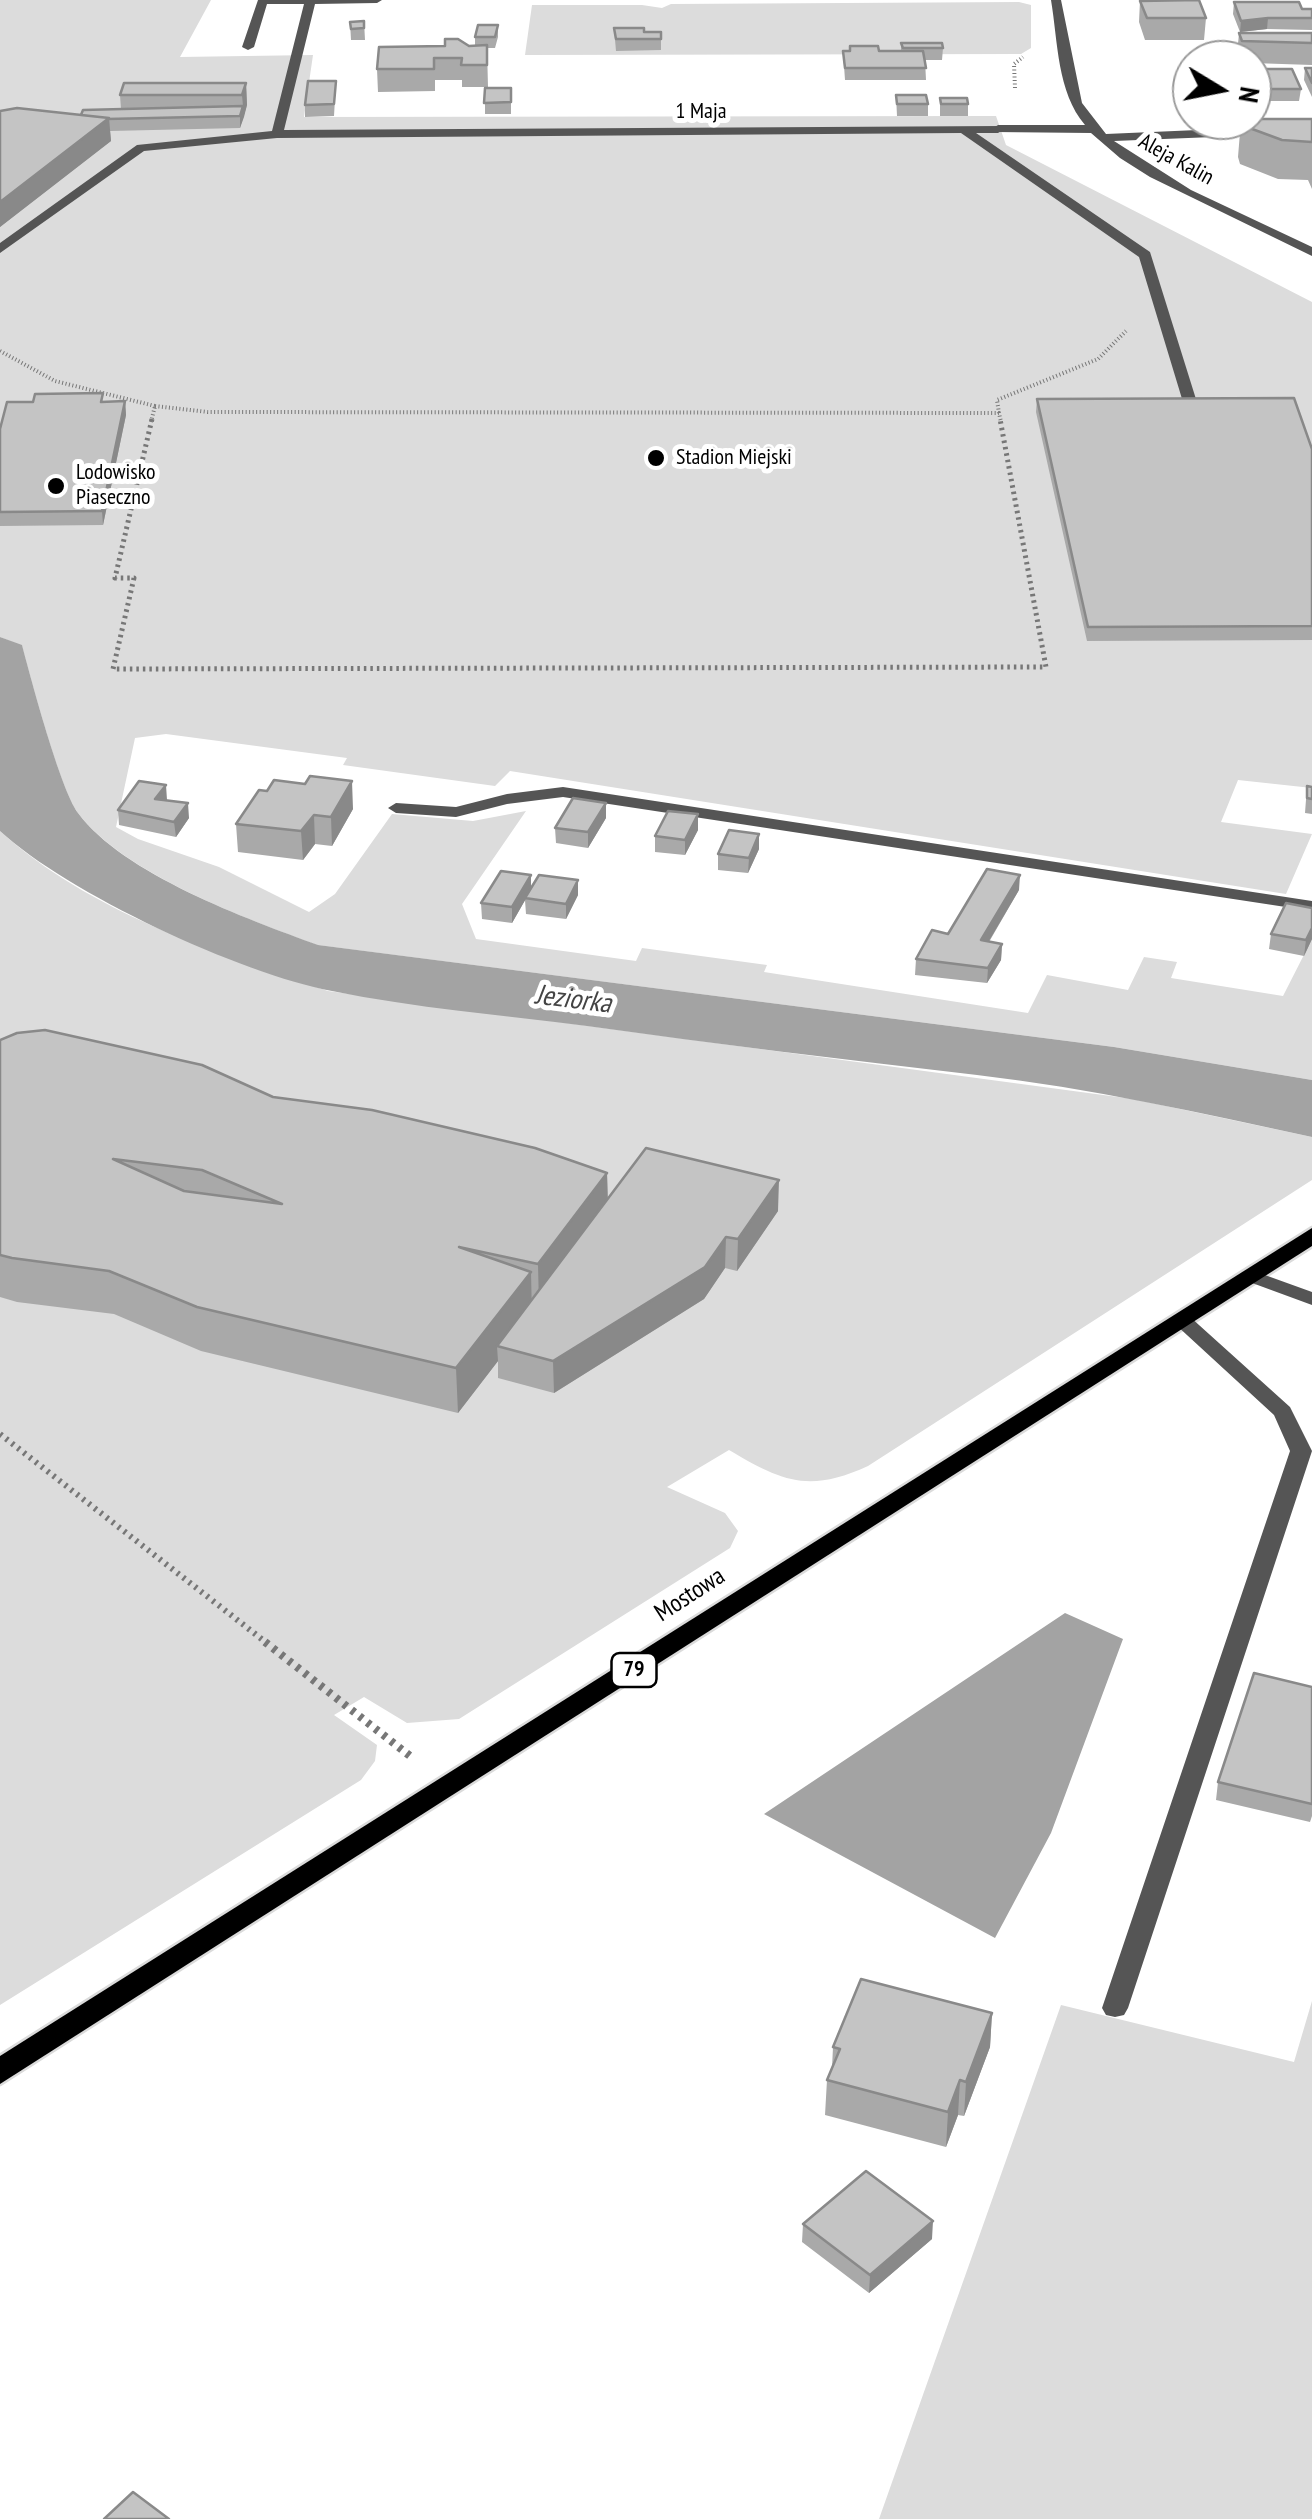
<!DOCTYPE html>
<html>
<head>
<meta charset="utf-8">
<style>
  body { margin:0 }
  #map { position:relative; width:1312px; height:2519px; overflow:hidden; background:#fff; font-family:"PT Sans Narrow",sans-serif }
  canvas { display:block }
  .north { position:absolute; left:1172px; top:40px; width:100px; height:100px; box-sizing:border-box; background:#fff; border:2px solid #999; border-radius:50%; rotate:100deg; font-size:28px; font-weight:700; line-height:40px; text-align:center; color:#000 }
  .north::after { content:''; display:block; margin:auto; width:35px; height:45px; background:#000; clip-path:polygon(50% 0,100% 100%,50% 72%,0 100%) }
</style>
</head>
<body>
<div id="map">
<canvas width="1312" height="2519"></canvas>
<div class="north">N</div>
</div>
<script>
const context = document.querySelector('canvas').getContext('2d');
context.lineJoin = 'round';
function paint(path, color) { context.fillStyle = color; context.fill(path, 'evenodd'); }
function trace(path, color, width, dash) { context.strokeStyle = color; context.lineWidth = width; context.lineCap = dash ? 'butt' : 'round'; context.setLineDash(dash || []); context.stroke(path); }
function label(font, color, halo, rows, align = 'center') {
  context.font = font + ' "PT Sans Narrow",sans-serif'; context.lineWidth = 10; context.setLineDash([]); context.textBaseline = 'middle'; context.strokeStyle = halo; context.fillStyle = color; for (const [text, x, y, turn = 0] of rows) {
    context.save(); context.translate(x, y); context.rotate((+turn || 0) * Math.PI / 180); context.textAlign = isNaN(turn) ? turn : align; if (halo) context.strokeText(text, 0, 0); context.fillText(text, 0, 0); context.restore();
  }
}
const green = new Path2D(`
  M0,0H211L180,57L313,55L304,117L996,116L1006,145L1312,302V788L1238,780L1221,822L1312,834L1286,894L510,771L495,786L343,765L347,758L166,734L135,738L116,827L138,839L219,867L309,912L335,894L392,814L473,821L526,811L462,904L476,939L636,961L642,948L767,965L764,972L1028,1013L1047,975L1128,990L1144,957L1177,962L1171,978L1283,996L1312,939V1080L1114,1047L317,945C247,919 124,874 78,813C60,789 31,679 22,646L0,637Z
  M1019,2L1031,5V48L1021,54L525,55L532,5H642L662,8L671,4Z
  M0,831C89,912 216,953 328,991L1133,1099L1312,1137V1180L868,1466C809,1493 783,1482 729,1450L667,1487L725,1513L738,1531L730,1548L459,1719L407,1723L364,1697L334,1715L377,1745L375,1761L361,1780L0,2005Z
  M1312,2001V2519H879L1061,2005L1294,2062Z`);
const water = new Path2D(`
  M0,637L22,645C31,679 60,788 78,813C123,874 247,919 318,945L1114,1047L1312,1080V1137C1201,1113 1090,1088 977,1075C847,1060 717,1044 587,1026C502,1015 415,1008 332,991C241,974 67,893 0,831Z
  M1065,1613L1123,1639L1051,1833L995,1938L764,1814Z`);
const pathFar3 = new Path2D(`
  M1015,88L1014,64L1023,57
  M0,351L55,381L155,406
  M155,406L208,412L999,413L1001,422
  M999,413L997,400L1098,359L1126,331
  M151,422L155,406`);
const pathFar2 = new Path2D(`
  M152,419L115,578H134L113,669L1046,667L1000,419`);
const pathFar1 = new Path2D(`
  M0,1434L268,1644`);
const path = new Path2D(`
  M265,1642L410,1756`);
const service = new Path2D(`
  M258,0H382L377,3L315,4L284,130L1002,126L1004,129L998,133H976L1150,252L1200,412L1193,416L1186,412L1139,257L961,133L277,138L144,151L0,253V243L137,145L272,131L304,4H267L254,47L248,50L242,47Z
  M563,787L1312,901V911L563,797L507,804L456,817L396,813L388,808L396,803L456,807L507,794Z
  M1182,1314L1189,1316L1290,1407L1312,1451L1128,2008L1124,2015L1115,2017L1106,2015L1102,2008L1290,1451L1274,1415L1175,1324L1172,1320L1175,1316Z`);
const minor = new Path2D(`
  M1051,0H1061L1082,103L1106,134L1312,125V133L1114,141L1191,190L1312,247V256L1150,177L1120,158L1091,133L994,132L992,129L998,125H1085C1057,92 1058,42 1051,0Z
  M1251,1270L1312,1292V1305L1244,1280L1241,1276L1244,1272Z`);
const primary = new Path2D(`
  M1312,1228V1246L0,2084V2056Z`);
const wall = new Path2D(`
  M1140,1L1206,18L1204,40H1145L1139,22Z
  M1234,2L1312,9V30L1267,29L1240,32L1233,14Z
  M364,21L365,40H351L350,22Z
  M498,25V37L495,48H487L488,87H462V80H435V91L378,92L377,69L469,46H475V37Z
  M614,28L644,32H661V50L616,51Z
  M1239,33H1312V65L1252,63V60H1239L1237,55Z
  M901,43L943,48L942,60H925L926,80H845L843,51H901Z
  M1305,68H1312V97L1304,80Z
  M1252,69L1301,89L1299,101H1252Z
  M336,81L334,116L305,117V105Z
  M246,83L247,105L240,128L110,131L111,141L0,227V111L81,115L121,109L120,95Z
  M485,88H511V114H485Z
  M896,95L928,104V116H897Z
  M940,98L968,104V116H940Z
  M1312,119V189L1308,180L1278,179L1240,164L1238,157L1241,120Z
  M1037,399L1312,449V640L1087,641L1036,412Z
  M125,401L126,415L103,525L0,526V429L104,402Z
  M1307,786L1312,787V814L1305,813Z
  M167,800L189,818L176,837L119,825L118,810Z
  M353,809L332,846L315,844L303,860L238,852L236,824Z
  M698,814V830L685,855L655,852V836Z
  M606,818L588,848L556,843L555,828Z
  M759,849L748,873L718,870V854Z
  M531,889L578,895L566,919L526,914L525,900L512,923L482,919L481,903Z
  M1019,890L989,942L1002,944L1001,960L987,983L915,975L916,959L948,934Z
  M1312,908V939L1304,956L1269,949L1271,934Z
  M0,1040L273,1097L607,1173L608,1199L778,1211L737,1271L725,1268L704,1299L554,1393L498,1378V1361L458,1413L201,1351L114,1314L17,1302L0,1297Z
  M1312,1687V1816L1310,1822L1216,1800L1218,1782Z
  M992,2013L990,2047L964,2116L958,2115L946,2147L825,2115L827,2080L832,2068L833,2047Z
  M803,2224L932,2239L869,2293L802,2242Z`);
const shadedWall = new Path2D(`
  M1268,18L1267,29L1240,32L1241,21Z
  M246,83L247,105L244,117L242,95Z
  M243,106L244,117L240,128V116Z
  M109,118L111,141L0,227V202Z
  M125,401L126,415L103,525L102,511Z
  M352,781L353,809L332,846L331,817Z
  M166,785L167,800L155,799Z
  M188,803L189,818L176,837L174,822Z
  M606,803V818L588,848V832Z
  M698,814V830L685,855V840Z
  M314,815L315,844L303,860L301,831Z
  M759,834V849L748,873L749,858Z
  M531,875V890L512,923V907Z
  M1020,875L1019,890L980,956L981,940Z
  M578,880V895L566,919V904Z
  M1312,928V939L1304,956L1306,940Z
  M1002,944L1001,960L987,983L988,968Z
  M607,1173L608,1216L539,1307L538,1264Z
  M779,1180L778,1211L737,1271L738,1239Z
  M726,1237L725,1268L704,1299L554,1393L553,1361Z
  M531,1272L532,1316L497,1346L498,1361L458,1413L456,1368Z
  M992,2013L990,2047L964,2116L966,2082Z
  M960,2080L958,2115L946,2147L948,2112Z
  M933,2221L932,2239L869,2293L870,2275Z`);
const building = new Path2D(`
  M1199,0L1206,18H1147L1140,1Z
  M1234,2H1299L1302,9H1312V18H1268L1241,21Z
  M364,21V28L351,29L350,22Z
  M478,25H498L495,37H475Z
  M614,28H644V32H661V39H616Z
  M1239,33H1312V43L1242,41Z
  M445,39H458L469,46L487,45V65H461L462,58H434V69H377L379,47L445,46Z
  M901,43H942L943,48H903Z
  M850,46H878L879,51H923L926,68H845L843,51H850Z
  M1305,68H1312V83Z
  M1252,69H1292L1301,89H1252Z
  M308,81H336L334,104L305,105Z
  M124,83H246L242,95H120Z
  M485,88H511V102L484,103Z
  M896,95H926L928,104H897Z
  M940,98H967L968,104H941Z
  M243,106L240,116L107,119L109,118L81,115L83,110Z
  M17,108L109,118L0,202V111Z
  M1252,119H1312V142L1282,140L1244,126L1242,120Z
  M103,393L101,402L125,401L102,511L0,512V429L7,402H33L35,394Z
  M1294,398L1312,449V626L1088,627L1037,399Z
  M310,776L352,781L331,817L314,815L301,831L236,824L259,790L267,791L274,780L305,784Z
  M139,781L166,785L155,799L188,803L174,822L118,810Z
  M1307,786L1312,787V799L1307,798Z
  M573,798L606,803L588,832L555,828Z
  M668,811L698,814L685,840L655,836Z
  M729,830L759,834L749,858L718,854Z
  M987,869L1020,875L981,940L1002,944L988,968L916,959L932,930L948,934Z
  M501,871L531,875L512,907L481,903Z
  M539,875L578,880L566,904L525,898Z
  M1286,903L1312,908V928L1306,940L1271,934Z
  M45,1030L202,1065L273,1097L372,1110L535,1148L607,1173L538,1264L459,1247L531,1272L456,1368L197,1307L109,1271L12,1258L0,1255V1040L17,1033ZM113,1159L202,1170L282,1204L184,1191Z
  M646,1148L779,1180L738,1239L726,1237L705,1267L553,1361L497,1346Z
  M1254,1673L1312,1687V1804L1218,1782Z
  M861,1979L992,2013L966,2082L960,2080L948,2112L827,2080L840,2049L833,2047Z
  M866,2171L933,2221L870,2275L803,2224Z
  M133,2492L169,2519H104Z`);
const markers = [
  [656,458,10,"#000"],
  [56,486,10,"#000"]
];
const farStreetnames = [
  ["1 Maja",701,112],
  ["Aleja Kalin",1176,160,29]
];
const farPoinames = [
  ["Stadion Miejski",676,458],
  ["Lodowisko",76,473],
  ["Piaseczno",76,498]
];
const shields = [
  [634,1670,45]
];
const shieldNames = [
  ["79",634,1670]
];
const streetNames = [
  ["Mostowa",690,1595,-33]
];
const waterNames = [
  ["Jeziorka",573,1000,7]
];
paint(green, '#dcdcdc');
paint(water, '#a3a3a3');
trace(primary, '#dbdbdb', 5);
trace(pathFar3, '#777', 4, [1, 2.5]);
trace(pathFar2, '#777', 5, [2.5, 4]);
trace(pathFar1, '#777', 6, [2.5, 5]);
trace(path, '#777', 8, [4, 6]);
paint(service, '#555');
paint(minor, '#555');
paint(primary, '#000');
paint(wall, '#a9a9a9');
paint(shadedWall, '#898989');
paint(building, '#c4c4c4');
trace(building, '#898989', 2.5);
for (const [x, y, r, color] of markers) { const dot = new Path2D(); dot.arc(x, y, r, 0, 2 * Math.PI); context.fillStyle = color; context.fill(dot); trace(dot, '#fff', 4); }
label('22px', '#000', '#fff', farStreetnames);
label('22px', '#000', '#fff', farPoinames, 'left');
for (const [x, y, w] of shields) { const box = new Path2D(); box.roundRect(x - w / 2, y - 17, w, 34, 8); context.fillStyle = '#fff'; context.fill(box); trace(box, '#000', 2.5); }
label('bold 22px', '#000', null, shieldNames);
label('25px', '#000', '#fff', streetNames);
label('italic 28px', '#444', '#fff', waterNames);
</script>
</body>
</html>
